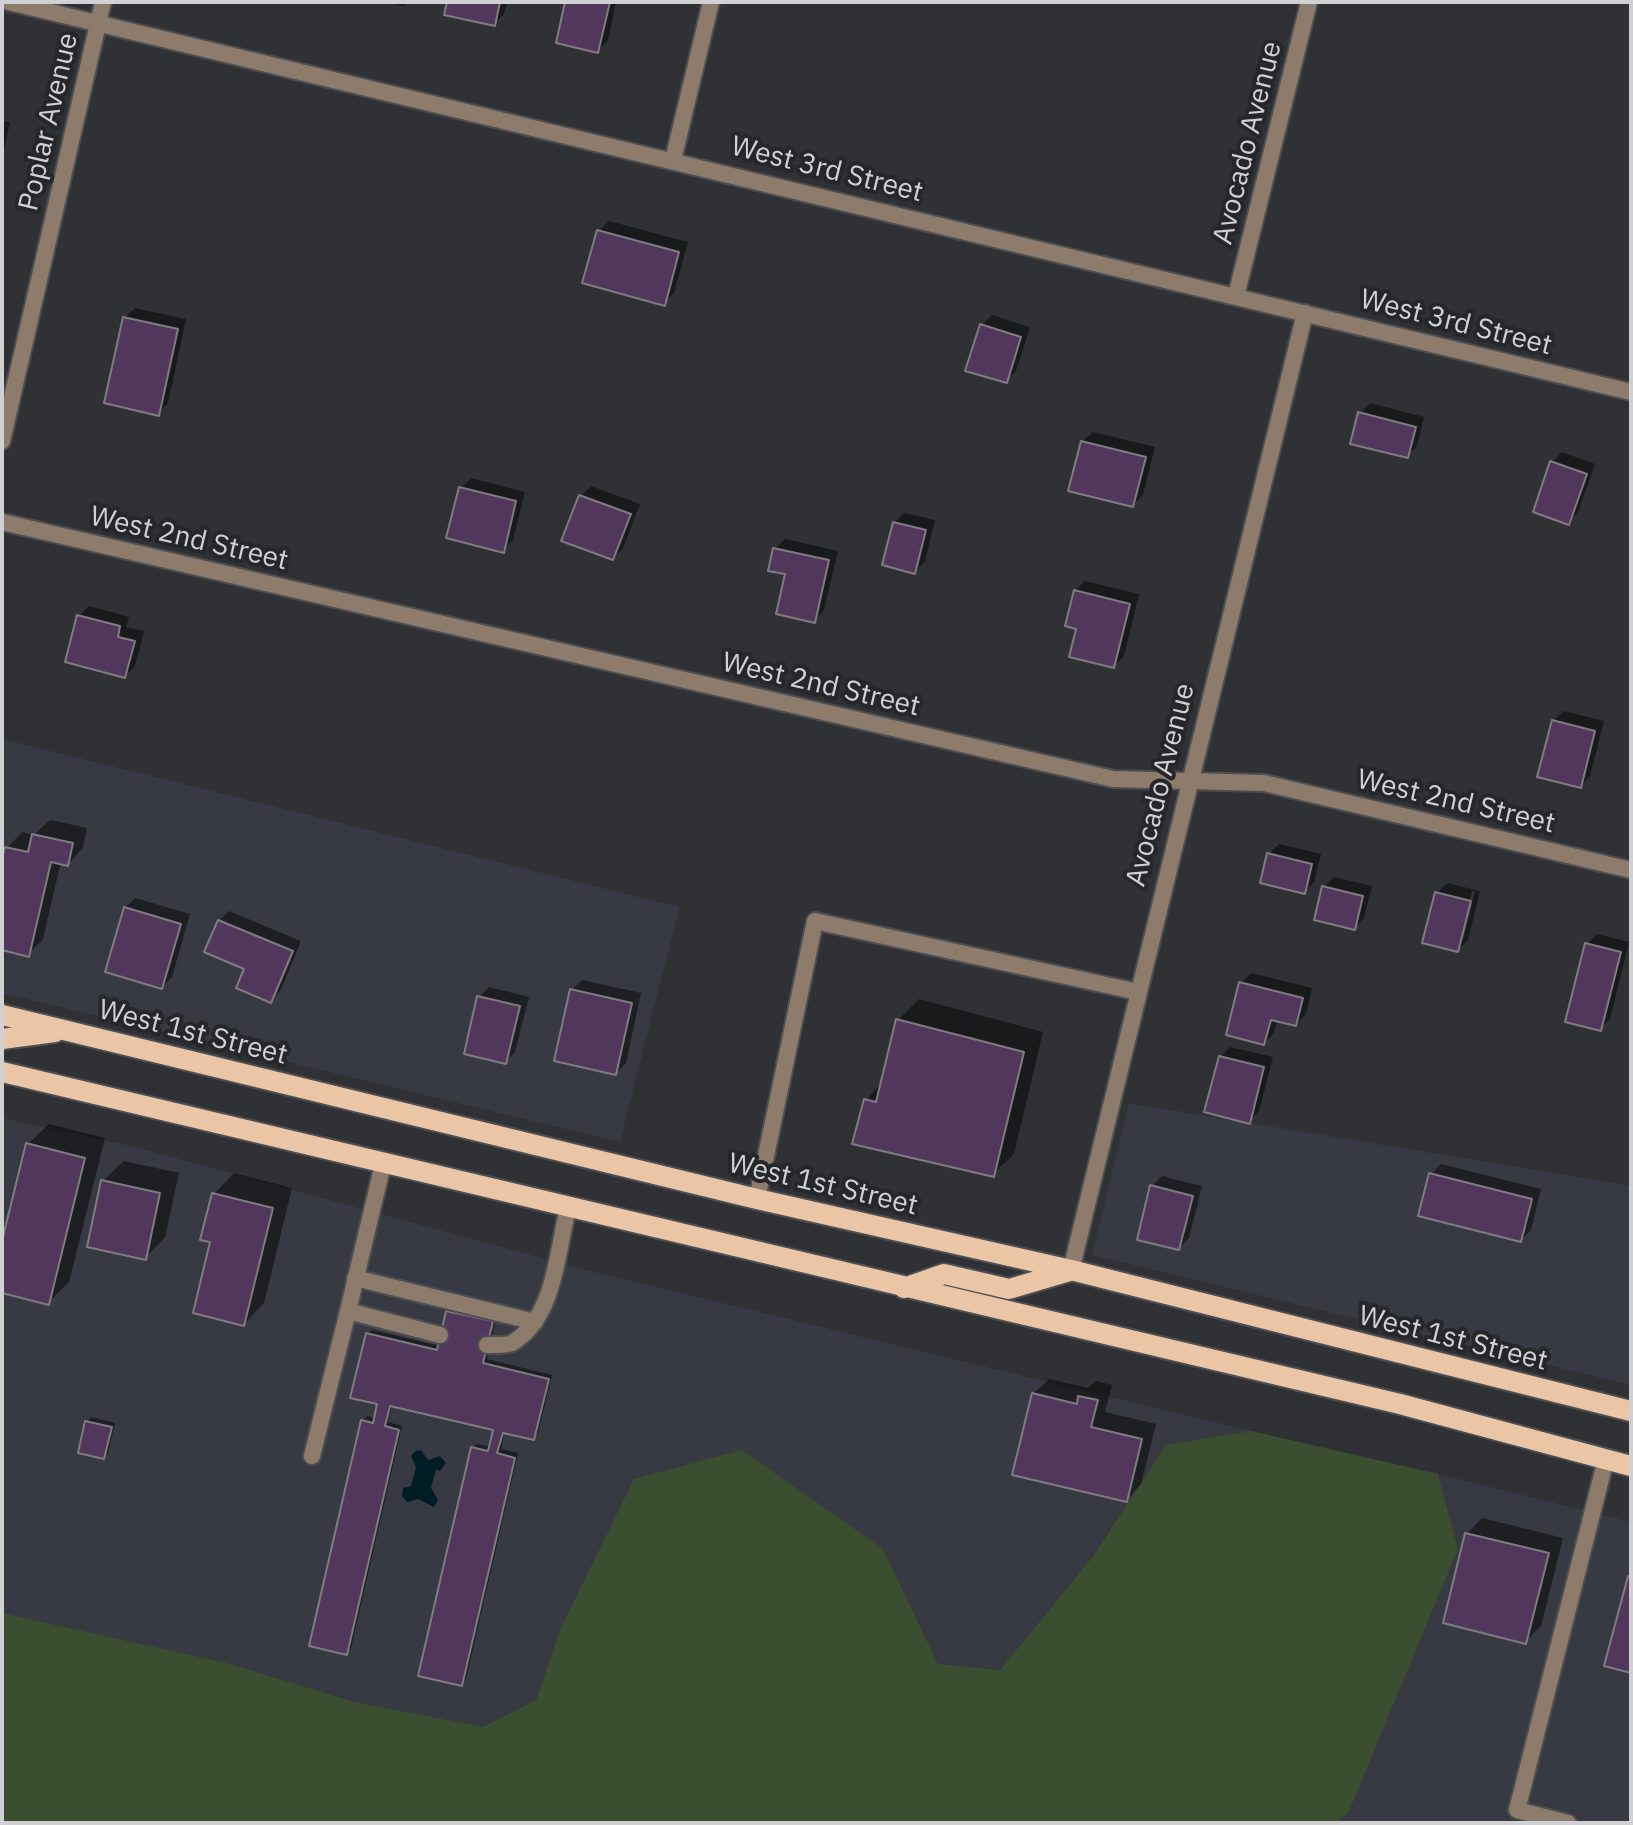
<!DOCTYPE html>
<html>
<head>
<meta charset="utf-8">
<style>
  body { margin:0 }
  #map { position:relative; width:1633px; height:1825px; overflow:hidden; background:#303135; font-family:"IBM Plex Sans",sans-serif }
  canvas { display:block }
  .frame { position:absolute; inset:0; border:4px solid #d1d1d4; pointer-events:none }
</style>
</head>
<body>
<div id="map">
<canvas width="1633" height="1825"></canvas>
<div class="frame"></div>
</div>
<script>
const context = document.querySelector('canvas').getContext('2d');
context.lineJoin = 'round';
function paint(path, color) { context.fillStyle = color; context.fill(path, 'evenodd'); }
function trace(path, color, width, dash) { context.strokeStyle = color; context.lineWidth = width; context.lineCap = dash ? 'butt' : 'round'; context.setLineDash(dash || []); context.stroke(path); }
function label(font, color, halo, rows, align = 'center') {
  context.font = font + ' "IBM Plex Sans",sans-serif'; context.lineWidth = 8; context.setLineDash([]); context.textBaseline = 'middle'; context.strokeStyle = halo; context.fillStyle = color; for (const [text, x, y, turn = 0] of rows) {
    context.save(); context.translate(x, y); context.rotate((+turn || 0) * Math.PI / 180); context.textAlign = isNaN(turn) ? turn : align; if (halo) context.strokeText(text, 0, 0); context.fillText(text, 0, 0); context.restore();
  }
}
const built = new Path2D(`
  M2,739L679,907L620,1142L2,993Z
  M1129,1103L1631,1186V1385L1092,1255Z
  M2,1118L135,1147L582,1269L1251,1431L1166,1445L1093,1555L1000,1670L938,1664L883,1549L560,1630L536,1700L483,1727L355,1702L227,1663L2,1613Z
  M1438,1474L1631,1522V1823H1337L1349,1810L1458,1549Z`);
const green = new Path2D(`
  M1251,1431L1438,1474L1458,1549L1349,1811L1337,1823H2V1613L227,1663L355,1702L483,1727L536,1700L560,1630L634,1479L742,1450L883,1549L938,1664L1000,1670L1093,1556L1166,1445Z`);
const water = new Path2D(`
  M421,1450L428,1460L440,1456L446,1463L440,1471L436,1470L431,1488L438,1500L434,1507L418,1499L407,1502L402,1496L403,1488L411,1486L416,1467L411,1456L415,1451Z`);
const shadow = new Path2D(`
  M387,2H408L404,6Z
  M449,2H507L504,14L494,24Z
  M567,2H616L608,40L598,50Z
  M2,121L10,122L2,160Z
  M609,221L688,242L674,293L664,303L599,231Z
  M135,308L186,319L168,403L158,413L125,318Z
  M992,315L1030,327L1016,371L1006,381L982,325Z
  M1370,403L1424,417L1417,446L1407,456L1360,414Z
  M1093,432L1155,447L1143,495L1133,505L1082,442Z
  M1562,452L1595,464L1578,512L1568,522L1552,462Z
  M471,478L525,492L513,540L503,550L461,488Z
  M591,486L640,504L623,548L613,558L564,540L581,496Z
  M904,513L935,520L925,561L915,572L894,523Z
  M785,539L838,551L824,610L814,620L775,549Z
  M1085,581L1139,594L1124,656L1114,666L1079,627L1075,591Z
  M89,606L129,617L126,627L144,631L135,666L125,676L79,616Z
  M1564,711L1604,721L1590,776L1580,786L1553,721Z
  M50,820L87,828L83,848L68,864L61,862L43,939L28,954L2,948V867L7,848L22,832L34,835Z
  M1279,844L1321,854L1314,882L1304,892L1269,854Z
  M1334,877L1372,886L1364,918L1354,928L1324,887Z
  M1447,883L1480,891L1468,940L1458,950L1437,893ZM1472,891H1475L1463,941H1459Z
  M135,898L190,914L172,977L162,987L125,908Z
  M229,911L301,941L281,990L271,1000L219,921Z
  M1597,934L1629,942L1610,1019L1600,1029L1587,944Z
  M1251,973L1312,988L1306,1014L1296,1024L1277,1019L1274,1033L1264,1043L1241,983Z
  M582,980L641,993L626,1063L616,1073L572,990Z
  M489,987L529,997L515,1052L505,1062L479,997Z
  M919,999L1043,1032L1014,1154L993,1174L866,1100L882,1083L898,1020Z
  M1230,1047L1273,1057L1259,1111L1249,1121L1220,1057Z
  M49,1124L105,1138L69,1282L49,1302L2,1291V1250L28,1144Z
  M124,1161L179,1173L165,1237L145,1258L103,1181Z
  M1441,1164L1541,1189L1531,1230L1521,1240L1431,1174Z
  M234,1173L292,1188L264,1303L244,1324L212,1241L214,1194Z
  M1162,1176L1202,1186L1189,1238L1179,1248L1152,1186Z
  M452,1307L496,1317L487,1359L552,1375L538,1433L534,1438L505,1431L501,1449L518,1453L466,1679L461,1684L473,1448L477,1444L491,1447L495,1429L392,1405L388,1422L402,1426L351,1648L346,1653L363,1421L367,1416L376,1418L379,1403L367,1334L372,1330L440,1346L448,1312Z
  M1049,1379L1088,1388L1096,1381L1112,1385L1105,1412L1156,1424L1141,1484L1126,1500L1033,1394Z
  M91,1417L115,1423L108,1453L104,1457L87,1422Z
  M1482,1518L1563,1538L1541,1626L1525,1642L1467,1534Z`);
const building = new Path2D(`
  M447,2H500L495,26L444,15Z
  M565,2H610L598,53L556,43Z
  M597,230L679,252L665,306L582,283Z
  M123,317L178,329L159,416L104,403Z
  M980,324L1021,337L1007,383L965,371Z
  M1358,412L1416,427L1408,458L1350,444Z
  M1081,441L1146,457L1133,507L1068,491Z
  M1550,461L1587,474L1569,525L1533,512Z
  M459,487L516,501L504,553L446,538Z
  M579,495L631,514L613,560L561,541Z
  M893,522L926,530L915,574L882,565Z
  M773,548L829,560L815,623L776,614L785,574L768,571Z
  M1074,590L1130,604L1114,668L1069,657L1076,629L1065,626Z
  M77,615L120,626L118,637L135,641L125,678L65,662Z
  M1552,720L1595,731L1581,788L1537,777Z
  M32,834L73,843L68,866L51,862L29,957L2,950V858L5,847L28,852Z
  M1267,853L1312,864L1305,894L1260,883Z
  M1322,886L1363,896L1355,930L1314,920Z
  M1435,892L1471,901L1458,952L1422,943Z
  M124,907L181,924L162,989L105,972Z
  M218,920L293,951L271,1003L236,988L244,969L204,952Z
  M1585,943L1621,952L1601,1031L1565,1022Z
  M1239,982L1303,998L1296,1026L1271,1020L1264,1045L1226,1035Z
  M570,989L632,1003L616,1075L554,1061Z
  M477,996L520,1006L506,1064L464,1054Z
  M896,1019L1024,1052L994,1177L852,1144L864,1099L876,1102Z
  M1219,1056L1264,1067L1250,1124L1204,1112Z
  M26,1143L85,1158L49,1305L2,1293V1241Z
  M1429,1173L1532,1199L1521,1242L1418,1216Z
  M101,1180L160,1193L146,1260L87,1247Z
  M1150,1185L1193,1196L1179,1250L1137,1240Z
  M212,1193L273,1208L244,1326L193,1313L210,1242L200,1240Z
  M446,1311L493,1321L483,1363L549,1379L534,1440L503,1433L497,1453L515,1458L462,1686L418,1676L471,1447L488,1451L493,1430L390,1406L385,1426L399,1430L347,1655L309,1646L361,1420L373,1423L377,1404L350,1398L366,1333L437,1350Z
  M1032,1393L1077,1404L1078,1396L1098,1400L1091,1427L1142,1439L1127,1502L1012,1475Z
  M85,1421L112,1427L104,1459L78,1453Z
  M1465,1533L1549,1553L1526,1644L1443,1623Z
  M1628,1576H1631V1673L1604,1666Z`);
const service = new Path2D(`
  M383,1164L348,1311L440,1335
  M757,1199L815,921L1138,992
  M355,1278L535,1322
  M487,1345C495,1345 505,1346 512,1343C555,1318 557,1252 568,1208
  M312,1456L348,1311
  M1568,1823L1517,1810L1606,1459`);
const minor = new Path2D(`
  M9,2L1631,392
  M673,160L711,2
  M1236,296L1309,2
  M2,441L103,2
  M2,522L1113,779L1264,783L1631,870
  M1071,1270L1305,313`);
const primary = new Path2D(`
  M2,1015L757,1199L1071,1270L1631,1411
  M2,1039L55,1032
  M2,1072L1400,1404L1631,1466
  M904,1288L944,1274L1009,1289L1070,1271`);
const streetNames = [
  ["Poplar Avenue",49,122,-77],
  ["Avocado Avenue",1248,143,-76],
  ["West 3rd Street",827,170,14],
  ["West 3rd Street",1456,323,14],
  ["West 2nd Street",189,539,13],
  ["West 2nd Street",821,685,13],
  ["Avocado Avenue",1161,785,-76],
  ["West 2nd Street",1456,802,13],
  ["West 1st Street",193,1033,14],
  ["West 1st Street",823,1185,13],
  ["West 1st Street",1453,1339,14]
];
paint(built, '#383a43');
paint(green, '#3b4f30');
paint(water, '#001d25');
paint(shadow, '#0007');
paint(building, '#51375c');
trace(building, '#7f7c80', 2);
trace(service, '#4d4e52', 20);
trace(minor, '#4d4e52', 20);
trace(primary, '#4d4e52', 24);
trace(service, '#8d7c6c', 16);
trace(minor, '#8d7c6c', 16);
trace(primary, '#eac6a6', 20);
label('28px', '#d1d1d4', '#26272b', streetNames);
</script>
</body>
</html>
